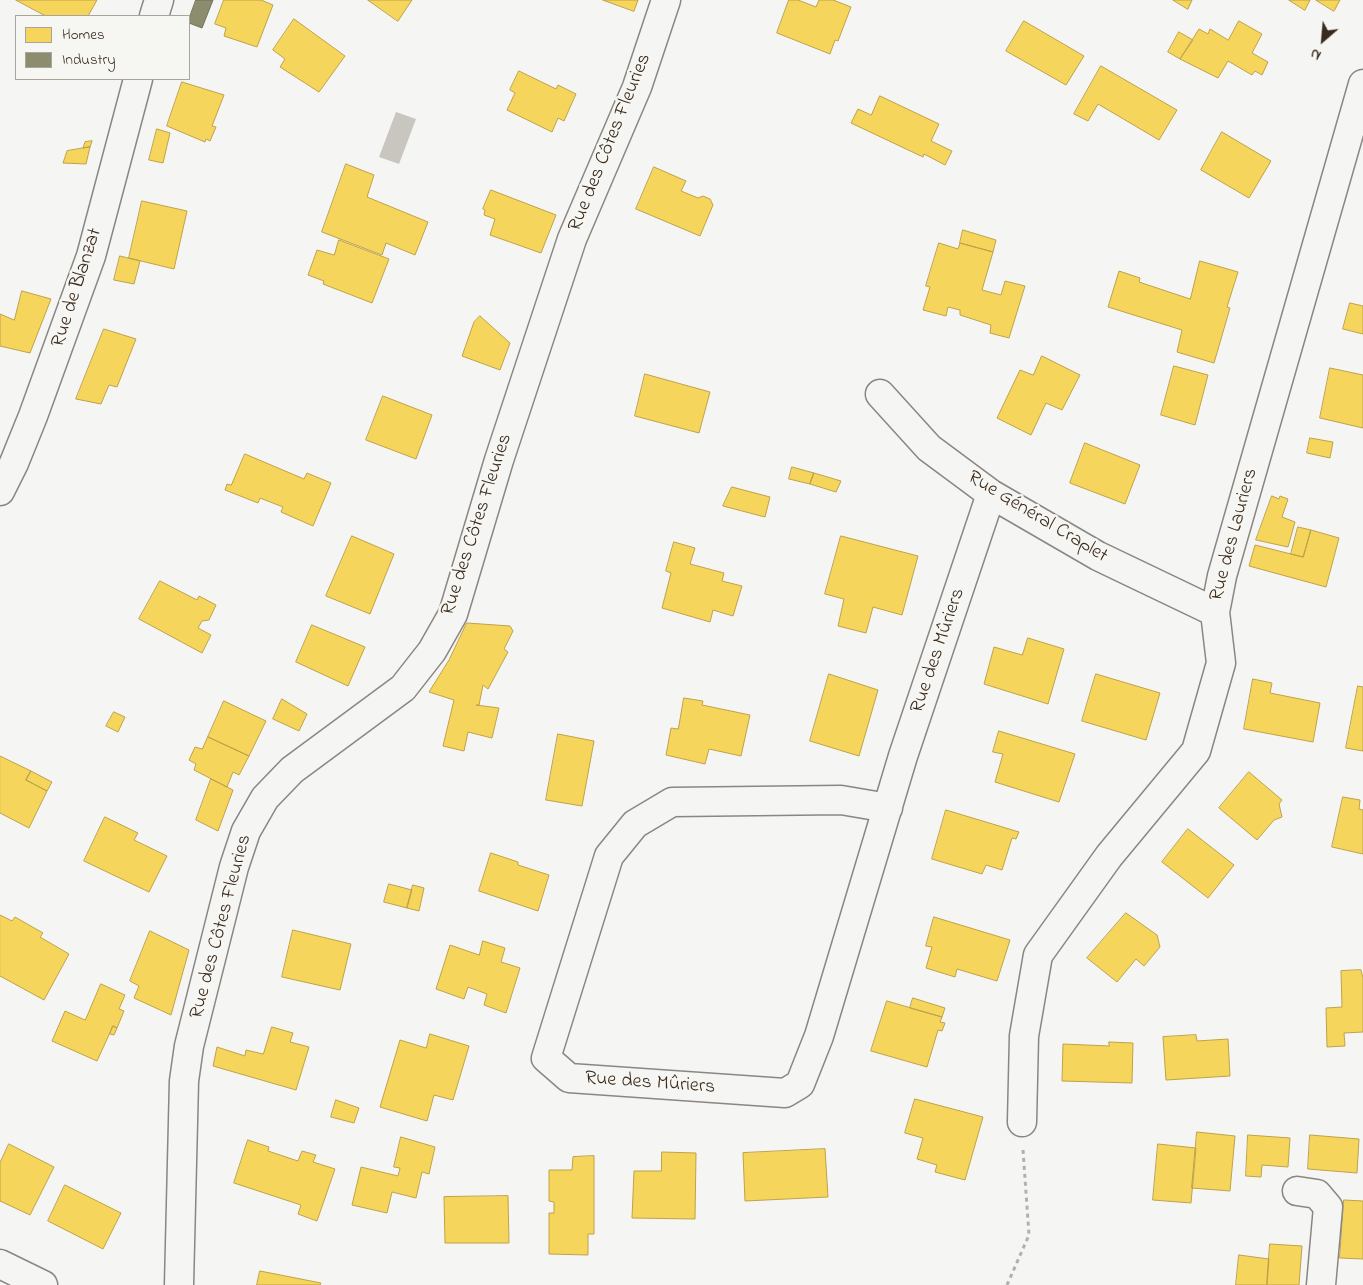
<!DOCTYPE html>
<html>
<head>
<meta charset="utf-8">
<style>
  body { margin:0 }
  #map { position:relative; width:1363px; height:1285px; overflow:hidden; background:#f5f5f3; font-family:"Indie Flower",sans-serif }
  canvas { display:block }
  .legend { position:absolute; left:15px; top:15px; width:175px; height:65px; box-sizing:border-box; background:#f6f6f2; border:1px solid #aba49d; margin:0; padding:6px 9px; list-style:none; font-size:15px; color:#3b2a1e }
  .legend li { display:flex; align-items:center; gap:10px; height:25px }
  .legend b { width:25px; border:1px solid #aba49d }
  .north { position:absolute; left:1298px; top:15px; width:50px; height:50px; -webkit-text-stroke:4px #f6f6f2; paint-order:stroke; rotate:207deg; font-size:14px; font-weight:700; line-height:20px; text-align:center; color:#3b2a1e }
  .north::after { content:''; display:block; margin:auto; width:18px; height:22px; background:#3b2a1e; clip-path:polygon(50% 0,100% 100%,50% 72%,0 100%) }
</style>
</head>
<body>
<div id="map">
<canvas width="1363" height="1285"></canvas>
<ul class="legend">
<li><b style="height:14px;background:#f6d55c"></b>Homes</li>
<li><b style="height:14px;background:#8c8c6e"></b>Industry</li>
</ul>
<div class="north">N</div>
</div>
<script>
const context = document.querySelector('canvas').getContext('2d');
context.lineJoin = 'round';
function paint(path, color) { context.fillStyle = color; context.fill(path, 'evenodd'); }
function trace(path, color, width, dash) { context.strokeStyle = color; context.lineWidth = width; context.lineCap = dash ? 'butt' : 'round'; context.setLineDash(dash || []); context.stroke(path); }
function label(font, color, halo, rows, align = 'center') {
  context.font = font + ' "Indie Flower",sans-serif'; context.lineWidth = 5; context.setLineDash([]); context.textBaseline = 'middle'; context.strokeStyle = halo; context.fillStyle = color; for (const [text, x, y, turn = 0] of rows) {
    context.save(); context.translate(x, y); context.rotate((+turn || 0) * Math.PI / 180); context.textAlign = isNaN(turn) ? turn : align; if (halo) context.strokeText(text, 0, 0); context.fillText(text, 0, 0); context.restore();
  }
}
const water = new Path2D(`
  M396,112L416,119L399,164L379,157Z`);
const homes = new Path2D(`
  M16,0H97L88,16H46Z
  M224,0H261L273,5L257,47L224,36L226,28L215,24Z
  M368,0H412L398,21Z
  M603,0H638L634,11Z
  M789,0H798L816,7L819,0H833L851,7L838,41L835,40L830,54L777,33Z
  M1173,0H1192L1188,9Z
  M1289,0H1310L1305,10Z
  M1316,0H1340L1334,11Z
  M294,19L345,56L319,92L280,67L285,59L273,50Z
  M1024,21L1084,56L1066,85L1006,51Z
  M1239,21L1262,34L1252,53L1268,62L1262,75L1255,71L1252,75L1228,61L1218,78L1180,59L1199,29L1208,34L1210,29L1228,40Z
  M1179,32L1193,40L1180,59L1168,52Z
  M1101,66L1177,110L1159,140L1098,104L1088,121L1074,114Z
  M519,71L556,89L558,85L576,94L564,121L558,118L552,132L507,110L515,93L510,90Z
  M182,82L224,95L212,126L216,127L210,141L206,139L205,142L167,126Z
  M880,96L939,124L931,141L952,151L945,165L924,154L923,157L851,123L858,109L871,115Z
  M157,129L170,133L163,163L149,160Z
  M1222,132L1271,161L1249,198L1201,170Z
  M92,141L90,147L83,148L85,142Z
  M90,147L86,164L63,163L67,151Z
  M346,164L374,175L367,197L428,222L415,255L386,243L382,255L322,232Z
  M654,167L686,181L681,191L698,198L703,196L710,199L713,205L700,236L636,209Z
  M491,190L556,215L541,253L490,235L495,219L484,215L485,210L483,209Z
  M142,201L187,211L174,269L129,258Z
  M963,230L996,240L993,252L960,243Z
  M339,240L389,259L372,303L323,284L324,281L308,275L317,250L334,255Z
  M939,243L958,249L960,243L993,252L982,290L1001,295L1005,281L1025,286L1009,338L990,333L991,325L960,315V310L948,307L946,316L923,310L930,287L926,286Z
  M120,256L140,261L134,284L114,280Z
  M1200,261L1238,272L1227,307L1230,308L1214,363L1177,352L1182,330L1108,307L1119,271L1140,278L1139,282L1190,299Z
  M22,291L51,299L30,353L0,346V314L14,320Z
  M1350,303L1363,306V334L1343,329Z
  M480,316L510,343L500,370L462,356L474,322Z
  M104,329L136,339L117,387L109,385L101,404L76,399Z
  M1042,356L1080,375L1062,410L1046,403L1031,435L997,418L1020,370L1033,375Z
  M1174,366L1208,375L1195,425L1161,415Z
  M1330,368L1363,375V428L1320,418Z
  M645,374L710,392L699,433L635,416Z
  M383,396L432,415L416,459L366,440Z
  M1310,438L1333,442L1330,458L1307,453Z
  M1085,443L1140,465L1125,504L1070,483Z
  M245,454L304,479L307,473L331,483L313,526L281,512L283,507L260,498L258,503L225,490L227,484L231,485Z
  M792,467L814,473L810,484L789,479Z
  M814,473L841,481L836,492L810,484Z
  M732,487L770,497L765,517L723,506Z
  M1272,496L1279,499L1280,496L1288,499L1282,517L1295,522L1288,547L1256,540Z
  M1298,527L1311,530L1303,557L1291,554Z
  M1311,530L1339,538L1326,587L1249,566L1255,545L1303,557Z
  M352,536L394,554L370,614L326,596Z
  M841,536L918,556L902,615L873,607L866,633L838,626L844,599L825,594Z
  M674,542L695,548L690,564L724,573L722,581L742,586L733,616L713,610L710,622L662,608L671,573L666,571Z
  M160,581L197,600L199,596L216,605L209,620L202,621L198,628L211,635L202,653L139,619Z
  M467,623L510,626L513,631L504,649L508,652L488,689L483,685L479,705H476L499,708L492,738L468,732L464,751L443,746L454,700L429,692L449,660Z
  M312,625L365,647L348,686L296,662Z
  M1028,638L1064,649L1048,704L984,684L994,647L1022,655Z
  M829,674L878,690L859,756L810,741Z
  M1096,674L1160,693L1146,740L1082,721Z
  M1253,679L1272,683L1270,693L1320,703L1313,742L1244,729Z
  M1358,686L1363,687V751L1346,748Z
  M684,698L703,701L702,705L750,715L741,756L709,749L705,764L666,755L671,728L678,729Z
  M282,699L307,714L299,731L273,719Z
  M224,701L266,721L249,756L208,737Z
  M114,712L125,717L118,732L106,726Z
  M999,731L1075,754L1059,802L995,782L1003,754L993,752Z
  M558,734L594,741L582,806L546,800Z
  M208,737L249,756L239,775L233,772L227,787L194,770L196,764L189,760L195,747L202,749Z
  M0,756L31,771L26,780L47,791L29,828L0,813Z
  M31,771L52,782L47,791L26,780Z
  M1249,772L1282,800L1279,804L1282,817L1274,820L1257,840L1219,808Z
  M211,779L233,790L218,831L196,820Z
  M1343,797L1360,800L1359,809L1363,810V854L1332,847Z
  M946,810L1019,832L1016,839L1012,838L1002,870L986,865L982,874L932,859Z
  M105,817L138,833L134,840L167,856L149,892L84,861Z
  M1188,829L1234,865L1208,898L1162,862Z
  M491,853L518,862V865L549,875L538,911L479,891Z
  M389,884L412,890L407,908L384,902Z
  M413,885L424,888L419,911L407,908Z
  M1126,913L1157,935L1160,947L1144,966L1136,959L1117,982L1087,958Z
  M0,915L12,921L15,917L43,933L40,937L69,954L44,1000L0,976Z
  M934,917L1010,940L997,981L957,969L955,977L926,968L932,947L926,946Z
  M293,930L351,944L340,990L282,977Z
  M150,931L189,950L171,1015L134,998L139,986L130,981Z
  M483,941L505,948L501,962L520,968L506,1013L484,1005L487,994L468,987L464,999L436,989L450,945L479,955Z
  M1361,970L1363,978V1032L1344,1033L1345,1046L1327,1047L1326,1008L1342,1007L1341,971Z
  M101,984L125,995L119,1009L124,1011L117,1028L113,1026L97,1061L52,1041L65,1011L85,1020Z
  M913,998L945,1008L942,1017L910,1008Z
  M887,1001L942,1017L940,1022L945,1023L942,1031L938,1030L927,1067L871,1051Z
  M113,1026L117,1028L114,1035L110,1034Z
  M272,1027L293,1033L290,1042L309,1047L296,1090L213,1066L217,1047L245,1056L246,1050L263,1054Z
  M430,1034L469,1046L453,1100L434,1095L427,1121L380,1107L400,1040L426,1048Z
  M1196,1035L1197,1041L1228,1039L1230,1076L1166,1080L1163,1037Z
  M1109,1042L1133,1043L1132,1083L1062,1081L1063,1044L1109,1046Z
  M915,1099L983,1117L965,1180L935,1172L937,1165L917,1159L923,1138L905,1133Z
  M336,1100L359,1108L354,1123L331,1117Z
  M1197,1132L1235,1136L1230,1191L1192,1188Z
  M1248,1135L1290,1138L1288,1167L1262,1165L1261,1177L1246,1176Z
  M1310,1135L1359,1139L1357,1173L1308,1169Z
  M401,1137L435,1147L429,1174L422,1172L416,1198L392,1192L387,1213L352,1205L361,1167L398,1176L400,1168L394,1167Z
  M248,1140L269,1147L268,1151L298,1161L302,1151L316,1155L313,1162L335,1169L317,1221L298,1214L301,1205L234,1183Z
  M9,1144L54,1167L30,1215L0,1201V1163Z
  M1158,1144L1196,1148L1191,1203L1153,1200Z
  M825,1149L828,1197L745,1201L743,1153Z
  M662,1152L696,1153L695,1219L632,1218L634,1171H661Z
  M594,1156V1234H588V1255L549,1254V1213H554V1202L549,1201V1170H572L573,1157Z
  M65,1185L121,1213L103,1249L48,1221Z
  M508,1196L509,1243H445L444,1197Z
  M1344,1200L1363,1201V1259L1340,1258Z
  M1270,1244L1302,1246L1299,1285H1267Z
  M1239,1255L1269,1259L1267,1285H1236Z
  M260,1271L321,1283L320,1285H257Z`);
const industry = new Path2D(`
  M196,0H213L202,28L189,23V19Z`);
const path = new Path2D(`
  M1007,1285L1029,1235L1023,1150`);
const street = new Path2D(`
  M880,394L929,448L991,494L1098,556L1215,612
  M888,808L841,800L672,802L635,824L609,856L546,1058L569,1078L785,1093L800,1084L819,1036L903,756L991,494
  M1022,1122L1024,1036L1038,955L1109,856L1196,751L1221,663L1215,612L1222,576L1363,84
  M1297,1191L1317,1194L1328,1207L1321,1285
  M0,1264L43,1285
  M179,1285L184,1081L189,1046L234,867L246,831L265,798L292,770L403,688L432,651L453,614L499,460L572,239L637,87L666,0`);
const secondary = new Path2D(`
  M154,16L159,0
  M0,491L14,463L33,416L91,256L138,79`);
const streetNames = [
  ["Rue des Côtes Fleuries",611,143,-68],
  ["Rue de Blanzat",78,288,-72],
  ["Rue Général Craplet",1037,518,31],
  ["Rue des Côtes Fleuries",478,525,-72],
  ["Rue des Lauriers",1235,535,-75],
  ["Rue des Mûriers",939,651,-71],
  ["Rue des Côtes Fleuries",222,927,-75],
  ["Rue des Mûriers",650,1084,4]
];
paint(water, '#c9c5bf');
paint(homes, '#f6d55c');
trace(homes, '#bea249', 1);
paint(industry, '#8c8c6e');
trace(industry, '#746f56', 1);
trace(street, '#8a8683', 31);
trace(secondary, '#8a8683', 31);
trace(path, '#b2b0ae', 3, [4, 4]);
trace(street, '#f5f5f3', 28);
trace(secondary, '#f5f5f3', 28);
label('20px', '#3b2a1e', '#f6f6f2', streetNames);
</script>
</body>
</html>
